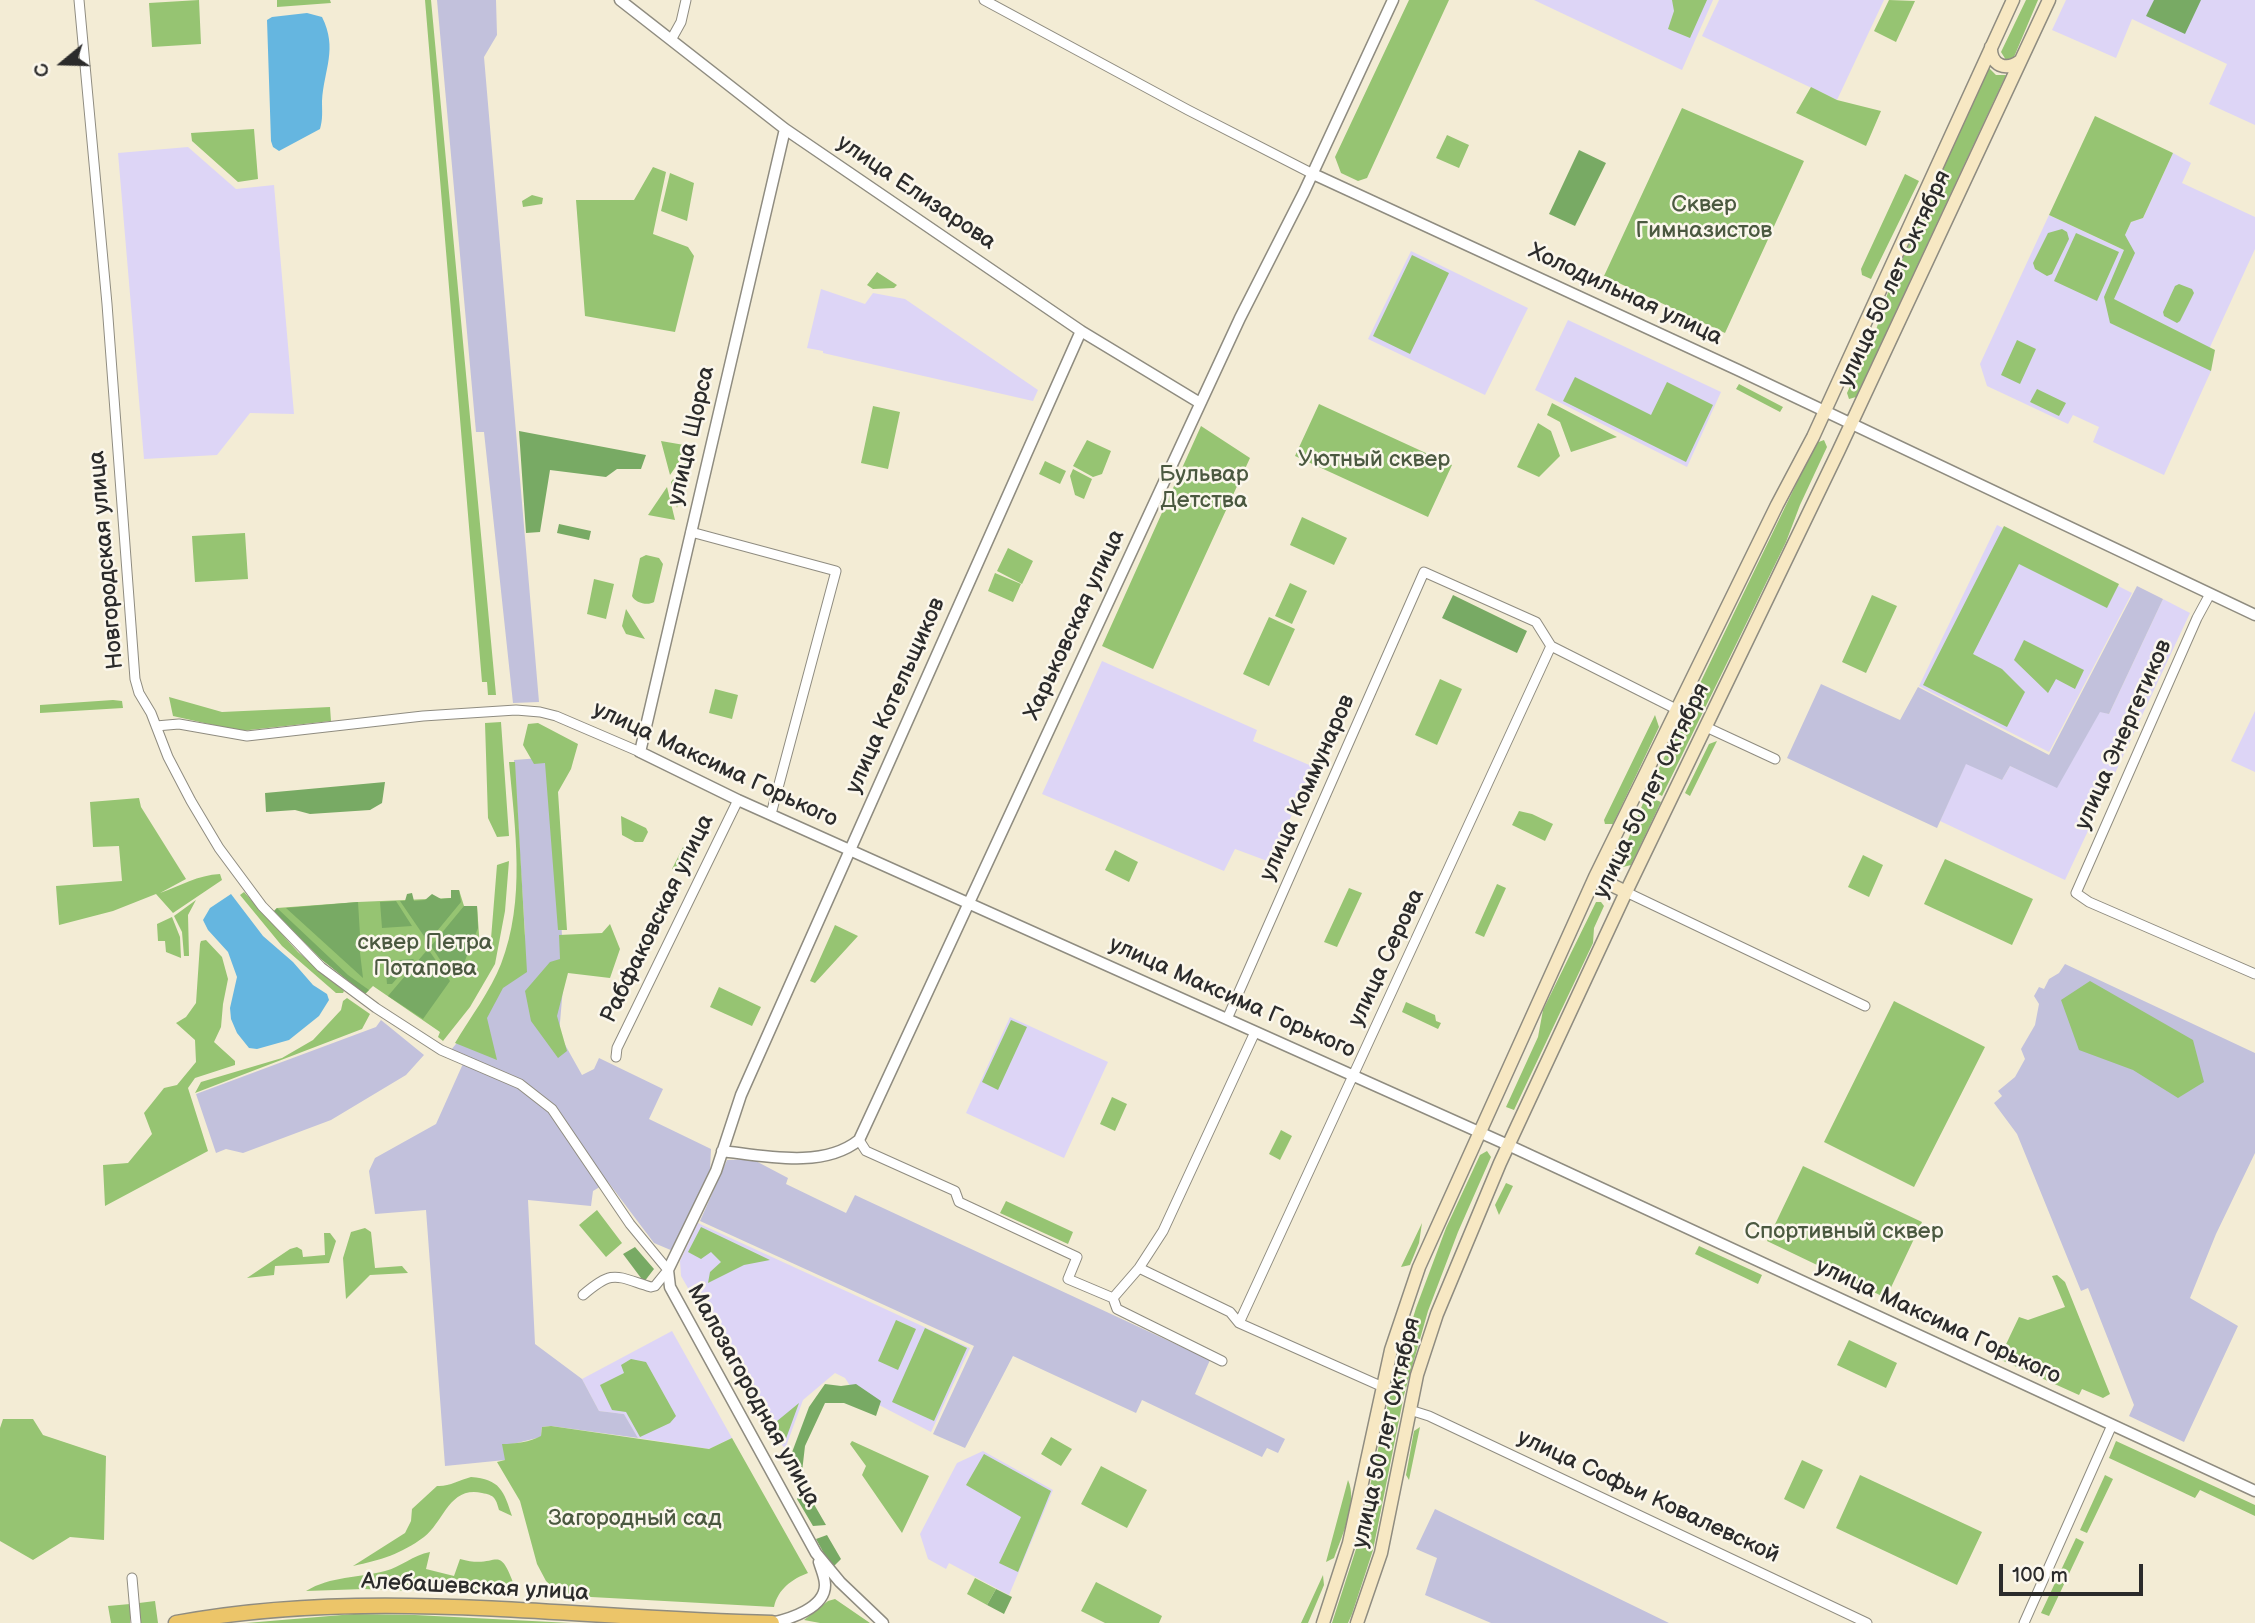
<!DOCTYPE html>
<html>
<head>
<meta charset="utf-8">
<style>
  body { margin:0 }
  #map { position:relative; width:2255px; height:1623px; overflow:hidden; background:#f3ecd5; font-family:"Balsamiq Sans",sans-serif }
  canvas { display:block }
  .north { position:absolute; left:28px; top:28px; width:70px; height:70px; -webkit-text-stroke:5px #fbf7ec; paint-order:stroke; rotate:251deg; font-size:19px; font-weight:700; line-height:28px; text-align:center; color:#2b2b2b }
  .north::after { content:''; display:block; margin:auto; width:24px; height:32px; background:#2b2b2b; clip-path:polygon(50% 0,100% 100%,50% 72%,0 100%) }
  .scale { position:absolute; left:1999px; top:1564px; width:144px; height:32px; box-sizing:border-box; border:4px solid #2b2b2b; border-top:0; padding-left:9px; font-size:21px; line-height:24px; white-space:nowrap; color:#2b2b2b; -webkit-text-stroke:5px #fbf7ec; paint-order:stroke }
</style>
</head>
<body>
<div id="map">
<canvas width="2255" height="1623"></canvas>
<div class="north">С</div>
<div class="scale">100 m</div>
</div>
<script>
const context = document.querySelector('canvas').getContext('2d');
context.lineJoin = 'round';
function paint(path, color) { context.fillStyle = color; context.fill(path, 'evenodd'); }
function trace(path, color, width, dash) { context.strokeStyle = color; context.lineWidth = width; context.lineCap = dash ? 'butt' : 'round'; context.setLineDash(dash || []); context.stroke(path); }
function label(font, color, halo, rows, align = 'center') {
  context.font = font + ' "Balsamiq Sans",sans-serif'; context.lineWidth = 5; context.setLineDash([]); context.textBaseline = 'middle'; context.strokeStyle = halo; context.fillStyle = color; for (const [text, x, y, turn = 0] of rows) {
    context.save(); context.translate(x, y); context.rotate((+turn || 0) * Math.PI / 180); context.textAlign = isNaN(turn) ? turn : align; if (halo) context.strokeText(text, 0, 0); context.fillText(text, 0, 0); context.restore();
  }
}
const built = new Path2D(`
  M1534,0H1713L1682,70Z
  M1719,0H1884L1837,100L1702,36Z
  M2066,0H2255V125L2209,104L2227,64L2132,19L2116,58L2052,30Z
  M188,147L236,189L274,185L294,414L250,413L217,455L144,459L118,153Z
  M2173,153L2191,163L2182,183L2255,217V249L2210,347L2211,371L2164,475L2093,442L2099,427L2073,415L2068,424L1987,386L1980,364L2049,215L2124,250L2125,235L2131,222L2143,218Z
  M1411,251L1528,308L1485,395L1368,339Z
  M821,289L865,304L873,293L905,299L1038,390L1033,401L823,353V351L807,348Z
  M1568,320L1721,392L1687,467L1535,390Z
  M1997,525L2132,593L2049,752L1919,686Z
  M2163,599L2190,613L2065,880L1940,821L1966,763L2002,780L2010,766L2057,787L2100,711L2109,714Z
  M1102,661L1257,730L1253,741L1314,767L1270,862L1235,849L1224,871L1042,794Z
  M2255,711V772L2231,761Z
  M1010,1017L1108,1062L1064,1158L966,1113Z
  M698,1223L970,1348L931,1432L854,1392L845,1378L835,1373L803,1400L785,1449L766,1423L681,1276L680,1261Z
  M672,1331L732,1438L709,1449L638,1438L624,1414L599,1411L582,1379Z
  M983,1451L1053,1490L1009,1595L949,1563L946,1569L928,1559L920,1534L957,1463Z`);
const industrial = new Path2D(`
  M437,0H496L497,35L484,57L539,702L513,703L484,432H476Z
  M2137,586L2163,599L2109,714L2100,712L2057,788L2010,766L2002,780L1966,764L1937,828L1787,758L1821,684L1900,720L1918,687L2049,755Z
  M553,757L564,976L559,1034L582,1075L594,1069L599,1058L663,1089L649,1119L711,1149L710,1171L673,1251L654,1243L608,1182L593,1191L591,1206L528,1200L535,1344L582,1379L599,1411L624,1414L638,1438L551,1426L542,1427L541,1437L513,1444L505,1460L445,1466L426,1210L375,1214L369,1171L375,1158L436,1124L466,1057L451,1050L479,1016L525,934L514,760Z
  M2065,964L2255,1053V1153L2216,1234L2190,1298L2238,1326L2184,1442L2129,1416L2134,1405L2088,1288L2081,1291L2017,1134L1994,1103L2002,1096L1998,1091L2015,1077L2025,1059L2021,1049L2035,1025L2039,1004L2034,996L2039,987L2044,989L2049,979L2059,973Z
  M381,1020L424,1055L406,1075L331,1120L243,1153L226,1149L216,1153L196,1094L376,1027Z
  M752,1159L788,1178L786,1184L846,1213L855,1195L1210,1360L1195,1394L1285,1439L1278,1453L1267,1448L1262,1457L1142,1400L1136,1413L1013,1356L965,1448L933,1434L974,1346L700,1221L727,1160Z
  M1435,1509L1669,1623H1491L1425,1595L1437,1558L1416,1549Z`);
const green = new Path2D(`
  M199,0L201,44L152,47L149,3Z
  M277,0H330L331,3L277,7Z
  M425,0H431L496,695H488L487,682H482Z
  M1409,0H1449L1367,178L1358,181L1341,173L1335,157Z
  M1672,0H1707L1690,38L1668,29L1674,11Z
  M1889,0L1915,1L1896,42L1874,31Z
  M2026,0H2038L2014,57L2006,60L2001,52Z
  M1989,68L1996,75H2006L1856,397L1849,399L1847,393L1876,330L1890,286Z
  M1811,87L1837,100L1881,111L1866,146L1796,113Z
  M1682,108L1804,161L1725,333L1604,276Z
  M2095,116L2173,153L2143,218L2131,222L2125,235L2135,253L2114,299L2215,350L2211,371L2110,323L2104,297L2124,250L2049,215Z
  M254,129L258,179L238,182L192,141L191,133Z
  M1447,135L1469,145L1459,168L1436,158Z
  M653,167L666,172L653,234L688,247L694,256L675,332L585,316L576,200H634Z
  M670,173L694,183L687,221L661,211Z
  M1905,174L1919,181L1871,279L1862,275L1861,269Z
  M532,195L543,198L542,204L523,207L522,201Z
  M2062,229L2067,232L2069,239L2052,274L2047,276L2035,269L2033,263L2048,233Z
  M2076,233L2119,252L2097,301L2054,281Z
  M1412,255L1449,273L1410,354L1373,336Z
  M877,272L897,285L894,288L873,289L867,285Z
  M2179,284L2192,289L2194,293L2180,321L2177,323L2164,316L2163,312L2175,286Z
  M2017,340L2036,349L2020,384L2001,375Z
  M1575,377L1651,415L1667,382L1713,405L1686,462L1563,401Z
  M1739,384L1783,407L1780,412L1736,389Z
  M2037,389L2066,403L2059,416L2030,402Z
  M1552,403L1617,437L1571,452L1560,422L1547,415Z
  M1319,404L1452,465L1428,517L1295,456Z
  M873,406L900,412L888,469L861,463Z
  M1538,423L1551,431L1560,456L1539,477L1517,467Z
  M1201,426L1250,458L1153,669L1102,646Z
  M1087,440L1111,451L1102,474L1093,477L1073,466Z
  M1824,440L1827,447L1800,505L1786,542L1662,796L1649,789L1816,443Z
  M661,441L690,446L670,475Z
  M689,456L677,508L671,482Z
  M1045,461L1066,471L1060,484L1039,474Z
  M1073,469L1092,479L1084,499L1075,495L1070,476Z
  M667,487L675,520L648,515Z
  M1302,517L1347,538L1334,565L1290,545Z
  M2004,526L2119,584L2107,608L2019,564L1973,654L2002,669L2025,692L2007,727L1923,685Z
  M245,533L248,579L195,582L192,536Z
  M1008,548L1033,561L1022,584L997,571Z
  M646,555L659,558L663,564L654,602C648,606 635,603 632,596L640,558Z
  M995,573L1021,584L1013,602L988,591Z
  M594,579L614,584L606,619L587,614Z
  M1290,583L1307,591L1292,624L1275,616Z
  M1872,595L1897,606L1866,673L1842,662Z
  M626,609L645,639L626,634L622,626Z
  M1269,617L1295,629L1269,686L1243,674Z
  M2024,640L2084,670L2075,689L2056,679L2048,693L2014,660Z
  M1440,679L1462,689L1437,745L1415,735Z
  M715,689L738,695L732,719L709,713Z
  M169,697L222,712L330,707L331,721L240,731L173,716Z
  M113,700L122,701L123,708L40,713V705Z
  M1655,715L1659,727L1613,824H1605L1604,820Z
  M501,722L509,836L497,837L488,818L485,723Z
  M538,723L578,744L571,769L558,792L567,930H558L545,763L534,764L523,745L528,724Z
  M1717,741L1690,796L1685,793L1709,744Z
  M509,762H515L527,972L503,988L487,1018L497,1060L455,1043C470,1018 491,990 501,964C526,900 515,829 509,762Z
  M1646,796L1661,802L1631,865L1623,867L1620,859Z
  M139,798L141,807L186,879L160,893C180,886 198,875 220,874L222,880L173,913L156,894L113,911L59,925L56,886L122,881L119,846L93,847L90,802Z
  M1519,811L1532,814L1553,824L1545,841L1512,825Z
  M621,816L646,828L648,832L643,842H635L622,835Z
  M683,847L693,852L682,874L672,869Z
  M1115,850L1138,862L1129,882L1105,870Z
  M1863,855L1883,865L1869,897L1848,887Z
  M1945,859L2033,899L2012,945L1924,904Z
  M509,861L505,911L495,964L470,1007L443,1041L438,1037L440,1032L373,986L365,994L321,959L274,911L277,908L358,902L451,898V890H459L464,906H477L480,949L490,951L497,865Z
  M1497,884L1506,888L1484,937L1475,933Z
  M1349,888L1362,893L1337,947L1324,942Z
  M244,892L298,952L344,991L343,993H336L282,946L240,895Z
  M196,900L188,915L189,956H184L182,932L174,916Z
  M1596,902H1601L1604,906L1594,928L1593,943L1514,1110L1506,1107L1538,1037L1543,1010Z
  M172,917L180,937L181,958L166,952L165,941H158L157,924Z
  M610,924L620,949L610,978L568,973L557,1016L567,1051L558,1058L531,1021L525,991L550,962L560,959L559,935L602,933Z
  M835,925L858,936L815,983L810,981Z
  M206,940L222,957L228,979L223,1004L221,1027L214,1042L235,1061V1065L195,1078L188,1088L208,1151L105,1206L103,1165L128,1163L152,1134L144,1113L164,1088L177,1085L196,1062L195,1040L176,1023L186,1017L196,1003L200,944L201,941Z
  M2090,981L2193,1040L2204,1082L2178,1098L2133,1070L2079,1050L2061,1000Z
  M719,987L761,1007L752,1026L710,1007Z
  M347,998L370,1014L362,1029L195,1093L201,1082L282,1058L313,1040L341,1010L343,1001Z
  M1894,1001L1985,1047L1914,1187L1824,1142Z
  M1406,1002L1435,1015L1436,1021L1441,1023L1438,1029L1402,1012Z
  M1011,1020L1027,1027L998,1090L982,1082Z
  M1112,1097L1127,1104L1115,1131L1100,1124Z
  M1281,1130L1292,1136L1280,1160L1269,1154Z
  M1487,1151L1491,1157L1458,1232L1428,1311L1404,1395L1373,1550L1352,1614L1348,1623H1332L1357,1546L1391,1390L1416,1308L1446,1228L1480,1155Z
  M1803,1166L1922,1222L1886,1298L1767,1241Z
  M1506,1183L1513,1186L1499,1215L1495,1205Z
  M1006,1201L1073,1232L1068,1244L1000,1213Z
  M597,1210L622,1243L606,1257L579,1225Z
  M1422,1223L1419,1243L1410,1265L1401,1267Z
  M701,1227L770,1260L744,1265L708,1283L710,1272L721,1262L711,1252L701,1259L688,1252Z
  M365,1228L371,1232L375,1268L402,1266L408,1273L370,1275L346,1299L343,1258L351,1232Z
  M324,1233H330L336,1241L329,1263L275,1266L274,1275L247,1278L290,1249L297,1247L302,1250L303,1257L325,1255Z
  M1699,1246L1762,1275L1758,1284L1695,1254Z
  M2057,1275L2065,1282L2110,1394L2103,1398L2082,1389L2079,1395L1999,1359L2019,1317L2028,1320L2065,1307L2052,1276Z
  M896,1320L916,1329L898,1370L878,1361Z
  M925,1328L967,1348L934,1421L892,1402Z
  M1849,1340L1897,1363L1886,1388L1837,1365Z
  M631,1359L646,1362L676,1416L670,1423L640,1437L626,1412L612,1410L600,1385L624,1373L621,1365Z
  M799,1403L784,1444L771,1426Z
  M3,1419H33L43,1435L106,1456L104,1540L70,1537L33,1560L0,1541V1428Z
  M551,1426L709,1449L732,1438L808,1573C792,1579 778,1589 774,1607L573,1596L557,1591L546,1581L537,1564L520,1501L497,1462L505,1460L502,1444C515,1444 530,1442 541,1436L542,1427Z
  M1420,1427L1409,1480L1406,1475L1414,1431Z
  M1051,1437L1072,1449L1061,1466L1041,1454Z
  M852,1441L929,1476L902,1533L862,1475L866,1466L850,1444Z
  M2116,1441L2255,1505V1516L2200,1490L2195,1498L2109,1458Z
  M984,1454L1051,1491L1018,1572L999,1563L1021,1517L966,1485Z
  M1802,1460L1823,1470L1804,1509L1784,1499Z
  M1101,1466L1147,1490L1127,1528L1081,1504Z
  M1860,1475L1982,1532L1957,1585L1836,1528Z
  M2105,1475L2113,1479L2087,1533L2080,1530Z
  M471,1477C500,1479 504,1491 512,1516L499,1510C496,1498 494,1495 482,1493C449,1486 444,1522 424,1537C401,1554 381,1560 353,1566L405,1533L411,1521L412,1509L437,1486C448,1487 460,1480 471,1477Z
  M1348,1480C1358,1502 1342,1536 1334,1558L1326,1562Z
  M2076,1538L2084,1542L2049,1616L2041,1613Z
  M430,1552L426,1569L454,1576L460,1559C501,1571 497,1537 517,1593L513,1595L364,1589L306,1591C331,1576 358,1578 385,1571C401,1567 413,1555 430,1552Z
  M1323,1575L1324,1585L1308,1623H1301Z
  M975,1578L996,1589L987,1605L967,1594Z
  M1096,1582L1162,1616L1159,1623H1105L1081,1611Z
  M835,1599L870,1623H820L804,1620L828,1601Z
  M155,1601L158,1623H140L139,1603Z
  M130,1604V1623H111L108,1606Z
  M354,1614L415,1615L571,1623H246Z`);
const forest = new Path2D(`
  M2154,0H2201L2185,34L2146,16Z
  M1579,150L1606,163L1575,226L1549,214Z
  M519,431L646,455L641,469H617L606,477L550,470L540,532L526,533Z
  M559,524L591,531L589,540L557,533Z
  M1453,595L1527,631L1517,653L1442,618Z
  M385,782L382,803L370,810L310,814L295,810L266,812L265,793Z
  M451,890H459L461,902L428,942L400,901H405L407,894L412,893L414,901L425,900L432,894L441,899L451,898Z
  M396,901L412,926L382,928L380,902Z
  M358,902L360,935L358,936L363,978L286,908Z
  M464,906H477L478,928L460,973L452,978L431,946Z
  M277,908L348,975L369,990L365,994L321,959L274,911Z
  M428,949L450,981L423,1019L388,996Z
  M414,959L392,984H387L385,961Z
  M635,1247L654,1269L644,1282L623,1254Z
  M825,1384L841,1386L856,1384L881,1401L876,1416L844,1403H825L805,1446L802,1472L791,1455L809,1407Z
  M804,1487L826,1525L813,1526L797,1499Z
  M827,1535L841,1559L832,1568L816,1539Z
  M996,1589L1012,1597L1004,1614L987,1605Z`);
const water = new Path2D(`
  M307,13L322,17C338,49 324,69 322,101C322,111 323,119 320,129L279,151L273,147L271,141L267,20L272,17Z
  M231,894L263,936L293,962L313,985L327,994L329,1000L319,1016L289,1040L257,1049L249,1048L237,1033L231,1019L230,1008L237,977L228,952L208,930L203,920L210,908Z`);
const minor = new Path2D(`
  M79,0L107,304L135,679L139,693L151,713L168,757L191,801L219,848L262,906L321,967L376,1008L441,1050L520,1084L552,1109L630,1224L668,1270L655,1286L651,1287C615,1276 613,1269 583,1295
  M984,0L1188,110L1311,173
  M671,40L681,22L686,0
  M691,532L836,571L771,814
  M2210,594L2197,618L2076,893L2089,902L2255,974
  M156,726L179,724L247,736L423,716L516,710L540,712L556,716L640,752
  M1706,727L1775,759
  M1626,892L1865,1006
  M1227,1019L1424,572L1536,622L1551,646L1678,710
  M616,1057L617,1048L738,800
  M859,1140L866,1151L955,1191L959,1202L1077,1257L1068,1279L1113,1298L1117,1309L1222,1361
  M1139,1268L1230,1312L1239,1323L1383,1387
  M1113,1298L1139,1268L1163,1231L1255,1032
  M1239,1323L1551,646
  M1410,1410L1429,1416L1867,1623
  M132,1578L136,1623
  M2024,1623L2112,1425`);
const tertiary = new Path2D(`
  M620,0L785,129L1081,331L1200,403
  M785,129L640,752L738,800L1508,1145L2255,1491
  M1311,173L1738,370L2255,615
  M722,1151C765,1156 823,1169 859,1140L1240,318L1304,192L1393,0
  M771,1623C790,1619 825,1608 825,1585C825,1577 821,1569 819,1562
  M883,1623L840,1582L816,1553L670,1287L668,1270L716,1171L741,1095L1081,331`);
const secondary = new Path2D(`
  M1991,47C1990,65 2006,72 2020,61
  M1595,877L1626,892
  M1323,1623L1349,1543L1391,1350L1419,1267L1595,877L1777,505L1813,437L2013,0
  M1357,1623L1381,1553L1417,1375L1437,1314L1500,1163L1626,892L1838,452L2049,0`);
const primary = new Path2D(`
  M176,1623C373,1586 573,1619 772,1623`);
const streetNames = [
  ["улица Елизарова",916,193,34],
  ["улица 50 лет Октября",1895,279,-65],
  ["Холодильная улица",1625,295,25],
  ["улица Щорса",692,436,-77],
  ["Новгородская улица",107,560,-95],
  ["Харьковская улица",1075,625,-65],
  ["улица Котельщиков",896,696,-66],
  ["улица Энергетиков",2124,735,-66],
  ["улица Максима Горького",715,765,25],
  ["улица Коммунаров",1308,788,-66],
  ["улица 50 лет Октября",1652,791,-64],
  ["Рабфаковская улица",658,919,-64],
  ["улица Серова",1387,958,-65],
  ["улица Максима Горького",1232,998,24],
  ["улица Максима Горького",1938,1322,25],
  ["Малозагородная улица",753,1396,61],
  ["улица 50 лет Октября",1387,1433,-77],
  ["улица Софьи Ковалевской",1648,1497,25],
  ["Алебашевская улица",475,1588,3]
];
const parkNames = [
  ["Сквер",1704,205],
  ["Гимназистов",1704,231],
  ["Уютный сквер",1374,460],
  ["Бульвар",1204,475],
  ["Детства",1204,501],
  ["сквер Петра",425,943],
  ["Потапова",425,969],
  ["Спортивный сквер",1844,1232],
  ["Загородный сад",635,1519]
];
paint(built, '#ddd5f6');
paint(industrial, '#c2c1dc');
paint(green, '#96c472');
paint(forest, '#78aa64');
paint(water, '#65b6e0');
trace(minor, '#8f8c80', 11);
trace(tertiary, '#8f8c80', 13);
trace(secondary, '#8f8c80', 15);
trace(primary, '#8f8c80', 17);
trace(minor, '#fff', 9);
trace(tertiary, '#fff', 10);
trace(secondary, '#f7e8c3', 12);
trace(primary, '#ecc569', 14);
label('23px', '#2b2b2b', '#fbf7ec', streetNames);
label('23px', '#4b5940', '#fbf7ec', parkNames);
</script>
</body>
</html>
